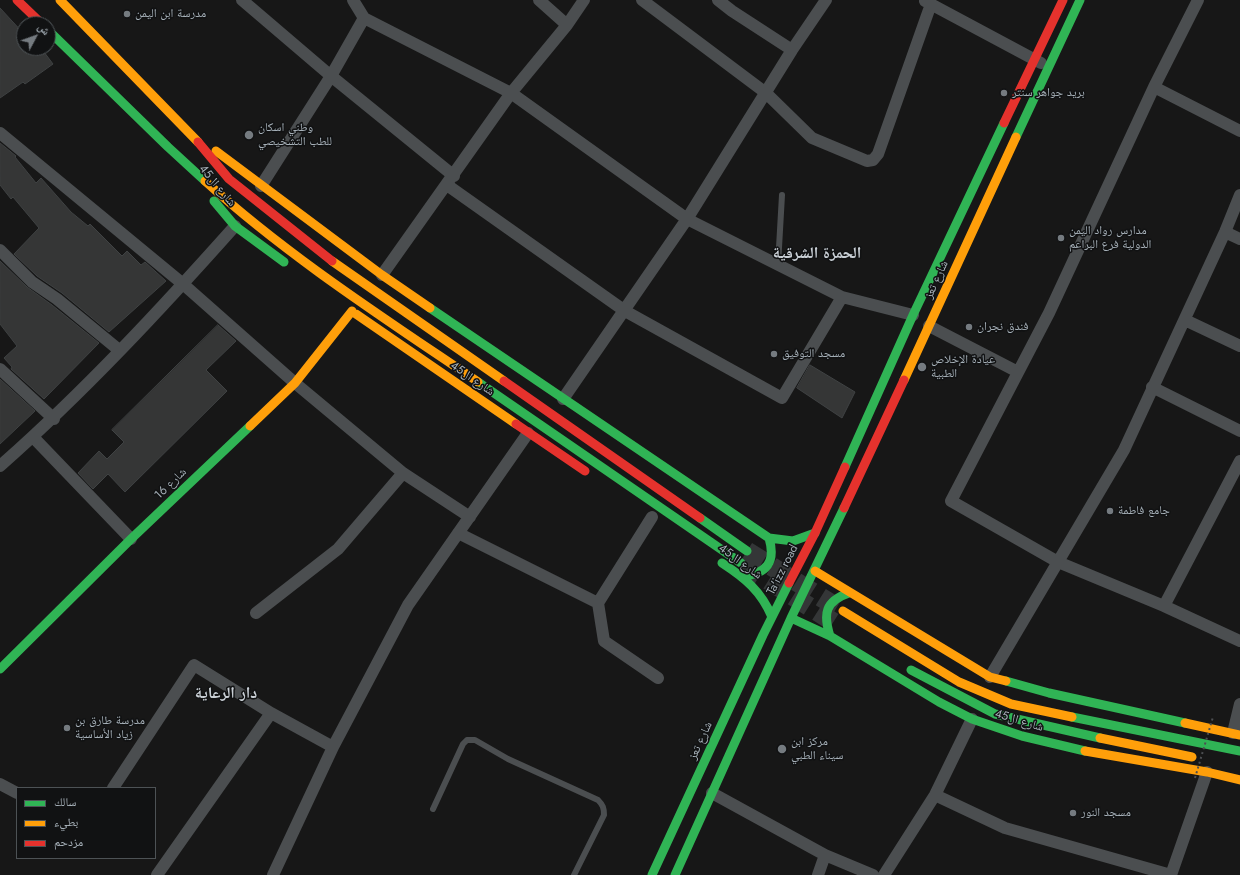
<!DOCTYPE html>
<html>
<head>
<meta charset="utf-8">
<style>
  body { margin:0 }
  #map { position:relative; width:1240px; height:875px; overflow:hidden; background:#171717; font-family:Jost,"Noto Naskh Arabic",sans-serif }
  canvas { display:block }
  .legend { position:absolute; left:16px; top:787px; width:140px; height:72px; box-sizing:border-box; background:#111213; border:1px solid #4d5255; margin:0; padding:5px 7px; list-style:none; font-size:12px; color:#a7b1b9 }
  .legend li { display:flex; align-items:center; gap:8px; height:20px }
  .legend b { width:20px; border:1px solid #4d5255 }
  .north { position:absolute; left:16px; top:16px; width:40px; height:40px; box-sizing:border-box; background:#111213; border:1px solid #4d5255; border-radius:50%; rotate:49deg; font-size:11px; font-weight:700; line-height:16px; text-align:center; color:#a7b1b9 }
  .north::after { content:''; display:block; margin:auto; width:14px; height:18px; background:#757b80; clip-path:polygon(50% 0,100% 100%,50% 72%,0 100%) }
</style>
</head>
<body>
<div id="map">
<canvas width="1240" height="875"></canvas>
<ul class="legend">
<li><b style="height:5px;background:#30b455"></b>سالك</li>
<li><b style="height:5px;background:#ff9f0a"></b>بطيء</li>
<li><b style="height:5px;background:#e5322d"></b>مزدحم</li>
</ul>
<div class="north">ش</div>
</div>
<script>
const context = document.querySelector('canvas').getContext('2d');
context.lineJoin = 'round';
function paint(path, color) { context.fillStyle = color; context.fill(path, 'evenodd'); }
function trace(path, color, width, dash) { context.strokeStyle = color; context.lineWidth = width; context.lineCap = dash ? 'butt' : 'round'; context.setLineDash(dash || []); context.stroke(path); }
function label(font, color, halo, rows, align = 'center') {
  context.font = font + ' Jost,"Noto Naskh Arabic",sans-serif'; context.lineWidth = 3; context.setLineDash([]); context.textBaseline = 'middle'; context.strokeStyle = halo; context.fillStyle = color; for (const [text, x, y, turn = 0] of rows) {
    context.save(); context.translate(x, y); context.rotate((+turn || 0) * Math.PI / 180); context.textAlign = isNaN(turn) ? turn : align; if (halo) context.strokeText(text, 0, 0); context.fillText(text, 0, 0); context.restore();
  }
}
const building = new Path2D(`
  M0,8L24,34V48H41L53,64L25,84L23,82L0,98Z
  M0,143L16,156L15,157L36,183L41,178L71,212L88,226L90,224L122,256L127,251L141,265L145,262L166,281L109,332L62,293L37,276L14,254L39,228L13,197L11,199L0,185Z
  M0,261L27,287L52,305L99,343L44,399L11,369L12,367L4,358L17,346L0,324Z
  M218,325L236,341L206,370L227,391L125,492L108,474L93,489L78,473L99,451L107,459L124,442L112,430Z
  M810,365L855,392L842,418L797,388Z
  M0,379L35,411L0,444Z`);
const primaryTunnel = new Path2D(`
  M747,551L843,611
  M744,565L835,623`);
const lane = new Path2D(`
  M778,265L782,195
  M433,809L463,744L467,740H475L508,759L598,800C603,805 604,808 604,815L574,875`);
const street = new Path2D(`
  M242,0L331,76L454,176
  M353,0L364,18L511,93L687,219L842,297L913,315
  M539,0L567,25
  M642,0L766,93L812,138L867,161L873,160L878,154L931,4
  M718,0L732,11L792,50
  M1198,0L1154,87L1049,313L951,501L1058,562L1164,606L1240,641
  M925,1L1041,63
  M1154,87L1240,131
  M0,133L183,284L295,383L403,473L470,517
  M447,185L625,311L782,398L842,297
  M261,186L331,76L364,18
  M1225,232L1240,239
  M0,250L32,282L57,299L119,350
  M382,275L511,93L567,25L584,0
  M1185,320L1240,346
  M929,326L1018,372
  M0,369L54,419
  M1152,387L1240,431
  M563,399L687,219L792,50L826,0
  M33,437L131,539
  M0,466C84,392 161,309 235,226
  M458,533L598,603L652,517
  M598,603L604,641L658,678
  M1164,606L1240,461
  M256,613L338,549L403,473
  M990,677L1124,450L1225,232L1240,195
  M1233,733L1240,704
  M0,784L17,793
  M113,788L194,665L271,713L333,747
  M712,793L825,855L873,875
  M935,795L1005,828L1171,875L1207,772
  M157,875L271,713
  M273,875L333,747L408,605L528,433
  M818,875L825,855
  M884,875L935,795L972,719`);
const fast = new Path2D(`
  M48,30L168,147L205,181
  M1016,137L1080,0
  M214,201L235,226L284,262
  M430,308L769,538L793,541L815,533
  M478,382L741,563
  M845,467L913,315L1004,123
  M700,518L747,551
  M722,563C745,578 761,591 772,617
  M742,576C767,574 776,562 769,538
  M791,618L830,636L939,702L972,719L1022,736L1085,751
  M830,636C823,614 825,601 849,593
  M0,669L131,539L250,426
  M911,670L995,714L1100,738
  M1006,681L1049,693L1185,723
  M1072,717L1240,751
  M652,875L763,635L789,583
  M675,875L791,618L844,508`);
const slow = new Path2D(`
  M60,0L198,142
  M216,151L382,275L430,308
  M205,181C289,257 384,318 478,382
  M332,261L504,381
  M356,314L516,424
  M904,380L1016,137
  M250,426L295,383L352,311
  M815,571L990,677L1006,681
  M843,611L959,682L1011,704L1072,717
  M1185,723L1240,735
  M1100,738L1192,757
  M1085,751L1207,772L1240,780`);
const jam = new Path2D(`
  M17,0L42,24
  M1004,123L1063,0
  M198,142L229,179L332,261
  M504,381L700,518
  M516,424L585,471
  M844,508L904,380
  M789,583L815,533L845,467`);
const pathBridge = new Path2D(`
  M1195,778L1213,717`);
const markers = [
  [127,14,4,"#757b80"],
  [1004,93,4,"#757b80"],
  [249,135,5,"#757b80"],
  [1061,238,4,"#757b80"],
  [969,327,4,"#757b80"],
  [774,354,4,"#757b80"],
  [922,367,5,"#757b80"],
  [1110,511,4,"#757b80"],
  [67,728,4,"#757b80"],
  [782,749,5,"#757b80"],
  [1073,813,4,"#757b80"]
];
const poiNames = [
  ["مدرسة ابن اليمن",135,14],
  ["بريد جواهر سنتر",1012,93],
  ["وطني اسكان",258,128],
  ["للطب التشخيصي",258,142],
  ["مدارس رواد اليمن",1069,231],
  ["الدولية فرع البراعم",1069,245],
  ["فندق نجران",977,327],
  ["مسجد التوفيق",782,354],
  ["عيادة الإخلاص",931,360],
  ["الطبية",931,374],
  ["جامع فاطمة",1118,511],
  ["مدرسة طارق بن",75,721],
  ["زياد الأساسية",75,735],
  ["مركز ابن",791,742],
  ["سيناء الطبي",791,756],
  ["مسجد النور",1081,813]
];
const streetNames = [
  ["شارع ال45",217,186,50],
  ["شارع تعز",937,280,-65],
  ["شارع ال45",472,379,35],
  ["شارع 16",171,484,-44],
  ["شارع ال45",740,562,36],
  ["Ta'izz road",783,570,-63],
  ["شارع ال45",1019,721,17],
  ["شارع تعز",701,741,-65]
];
const districtNames = [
  ["الحمزة الشرقية",817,254],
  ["دار الرعاية",226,694]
];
paint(building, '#353636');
trace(building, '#3f4243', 1);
trace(primaryTunnel, '#343637', 19, [19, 10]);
trace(lane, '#4b4e50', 6);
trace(street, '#4b4e50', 12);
trace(fast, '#30b455', 9);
trace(slow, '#ff9f0a', 9);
trace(jam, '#e5322d', 9);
trace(pathBridge, '#4d4f52', 2, [2, 3]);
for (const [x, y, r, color] of markers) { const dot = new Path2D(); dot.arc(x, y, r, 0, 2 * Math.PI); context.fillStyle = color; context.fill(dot); trace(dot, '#111213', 1.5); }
label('12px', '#a7b1b9', '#111213', poiNames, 'left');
label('12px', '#a7b1b9', '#111213', streetNames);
label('bold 16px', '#c9cfd5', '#111213', districtNames);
</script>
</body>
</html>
